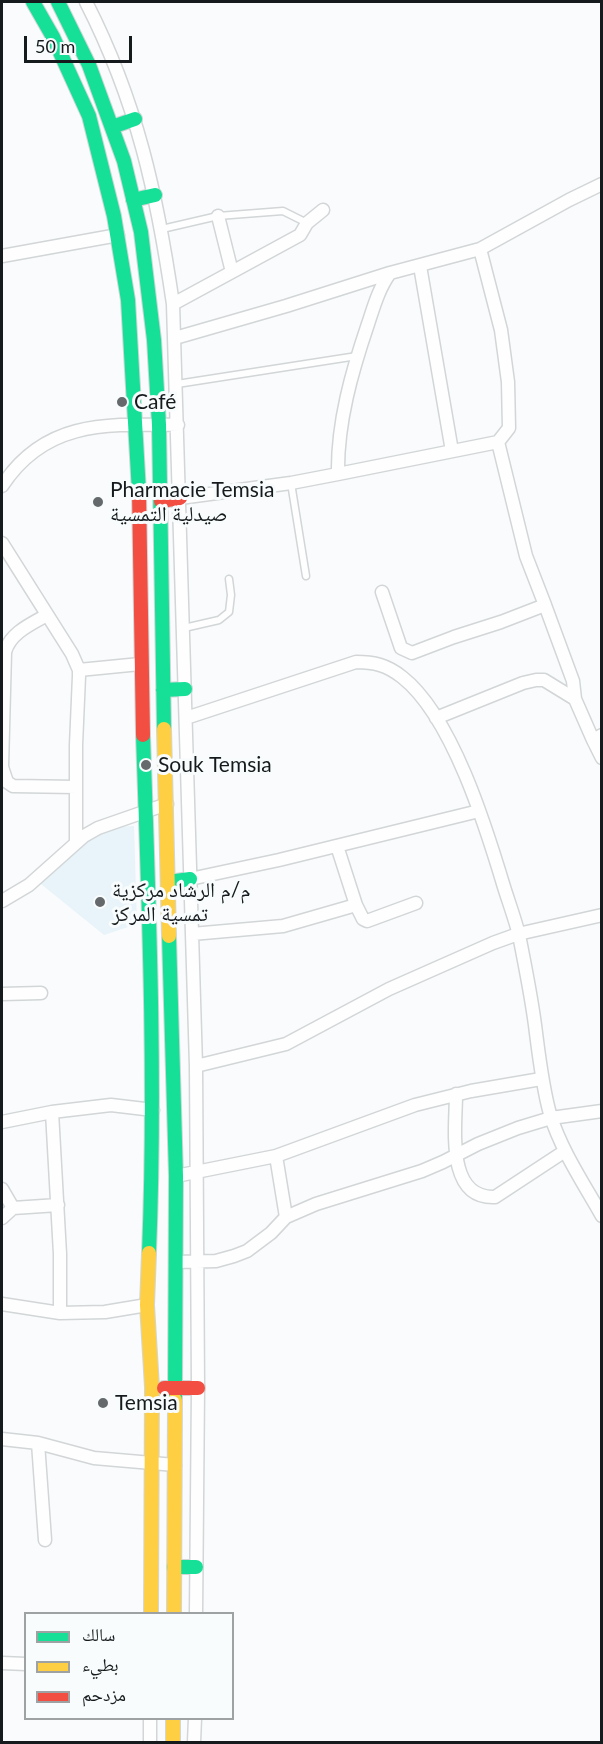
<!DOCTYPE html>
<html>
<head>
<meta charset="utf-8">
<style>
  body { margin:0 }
  #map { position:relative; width:603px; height:1744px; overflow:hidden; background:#fafbfc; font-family:Lato,"Noto Naskh Arabic",sans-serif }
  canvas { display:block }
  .frame { position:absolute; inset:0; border:3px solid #151b1d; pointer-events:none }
  .legend { position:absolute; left:24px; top:1612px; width:210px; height:108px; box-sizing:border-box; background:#f9fcfd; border:2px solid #9ea2a3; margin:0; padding:8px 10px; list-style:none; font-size:18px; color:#151b1d }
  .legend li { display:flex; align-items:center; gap:12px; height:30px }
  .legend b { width:30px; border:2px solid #9ea2a3 }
  .scale { position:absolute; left:24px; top:36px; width:108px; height:27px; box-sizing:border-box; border:3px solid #151b1d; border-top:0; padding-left:8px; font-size:18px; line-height:21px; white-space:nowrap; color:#151b1d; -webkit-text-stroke:4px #f9fcfd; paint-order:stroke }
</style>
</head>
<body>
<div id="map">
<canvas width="603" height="1744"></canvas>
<div class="frame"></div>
<ul class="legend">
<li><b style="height:8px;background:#16e098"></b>سالك</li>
<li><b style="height:8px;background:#ffcf43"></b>بطيء</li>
<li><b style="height:8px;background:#f24e42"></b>مزدحم</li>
</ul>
<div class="scale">50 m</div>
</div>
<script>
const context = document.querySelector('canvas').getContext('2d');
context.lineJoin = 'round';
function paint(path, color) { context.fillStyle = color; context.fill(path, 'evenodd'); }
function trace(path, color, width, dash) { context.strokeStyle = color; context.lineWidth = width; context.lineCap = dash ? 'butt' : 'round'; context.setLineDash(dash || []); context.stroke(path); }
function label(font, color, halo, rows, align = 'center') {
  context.font = font + ' Lato,"Noto Naskh Arabic",sans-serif'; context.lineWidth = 6; context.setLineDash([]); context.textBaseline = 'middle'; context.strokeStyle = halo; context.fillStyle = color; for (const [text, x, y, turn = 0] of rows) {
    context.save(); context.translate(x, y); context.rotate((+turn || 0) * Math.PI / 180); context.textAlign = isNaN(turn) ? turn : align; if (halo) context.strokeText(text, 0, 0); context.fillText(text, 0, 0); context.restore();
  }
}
const built = new Path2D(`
  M134,826L137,924L104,935L36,880L88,834L110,827Z`);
const lane = new Path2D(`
  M162,229L218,216L283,211L307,223
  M177,384L357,356
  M291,483L306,576
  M184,628L219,620L229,612L231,595L229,579`);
const street = new Path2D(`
  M86,2C137,102 157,194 173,304L196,1066L198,1388L196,1614
  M218,216L232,272
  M2,256L118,235
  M420,266L452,451
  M173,304L300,235L307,223L323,210
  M175,338L286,306L390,273
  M338,474L498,442
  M2,486C45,420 107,424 178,425
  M180,498L291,483L338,474C337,423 352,371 368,324C374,306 379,288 390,273L480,249L569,200L602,184
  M2,543L72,654L79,670V676L76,745V841
  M382,592L401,648L412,653L454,637L501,622L545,605L526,556L498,442L509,428L508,382L501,330L480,249
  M545,605L573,681L575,699
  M47,615C31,624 10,633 5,652L2,767L7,782L13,786L76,787
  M79,670L140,664
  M186,718L356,662C374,662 387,665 402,677C452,716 486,827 504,887C509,903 515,919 519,935C525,965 531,995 535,1025C539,1056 542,1085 550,1114C561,1150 584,1184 602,1216
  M436,718L523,683L536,680H544L575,699L593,740L602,735
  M593,740L602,758
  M190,879L279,860L479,811
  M2,901L29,885L84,836L98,828L167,804
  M356,905L363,919L367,921L416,903
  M192,934L283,926L356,905L337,846
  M2,994L41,993
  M196,1066L286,1044L389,989L493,943L518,934L602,915
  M456,1094C456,1126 445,1199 495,1197L565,1151
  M52,1112L60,1254V1313
  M2,1122L52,1112L111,1105L153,1110
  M276,1156L286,1217
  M176,1176L276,1156L415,1105L471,1091L541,1079
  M2,1189L13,1208
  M2,1218L13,1208L58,1205
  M176,1262L216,1261L234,1256L247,1251L271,1233L286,1217L316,1204L422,1171L443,1162L478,1144L518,1128L551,1118L602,1111
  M2,1304L60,1313L105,1312L147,1305
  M2,1439L38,1443L94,1458L175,1465
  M38,1443L45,1540
  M2,1663L26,1664
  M150,1742V1718
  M194,1742L195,1718`);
const fast = new Path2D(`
  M33,2L53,37L89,116L114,216L128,300L139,492
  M58,2L89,65L124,161L141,232L154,340L159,425L164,729
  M112,127L135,119
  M133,200L155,195
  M163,690L185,689
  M143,735C149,908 156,1081 149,1253
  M169,882L190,879
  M169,936L176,1176L175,1400
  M174,1567H196`);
const slow = new Path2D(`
  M164,729L169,936
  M149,1253L147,1305L152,1387L151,1614
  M174,1614L175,1400
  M173,1718V1742`);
const jam = new Path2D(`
  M139,492L143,735
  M161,501L180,498
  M164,1388H198`);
const markers = [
  [122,402,6,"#65696b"],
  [98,502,6,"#65696b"],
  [146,765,6,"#65696b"],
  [100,902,6,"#65696b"],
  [103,1403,6,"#65696b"]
];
const poiNames = [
  ["Café",134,402],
  ["Pharmacie Temsia",110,490],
  ["صيدلية التمسية",110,514],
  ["Souk Temsia",158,765],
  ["م/م الرشاد مركزية",112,890],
  ["تمسية المركز",112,914],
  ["Temsia",115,1403]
];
paint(built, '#e8f4f9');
trace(lane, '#d2d6d7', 9);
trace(street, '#d2d6d7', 15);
trace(fast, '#d2d6d7', 16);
trace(slow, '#d2d6d7', 16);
trace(jam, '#d2d6d7', 16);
trace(lane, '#fefeff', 6);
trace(street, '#fefeff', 12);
trace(fast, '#16e098', 14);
trace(slow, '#ffcf43', 14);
trace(jam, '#f24e42', 14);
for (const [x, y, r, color] of markers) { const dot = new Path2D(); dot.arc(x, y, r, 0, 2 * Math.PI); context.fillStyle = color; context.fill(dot); trace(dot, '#f9fcfd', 2); }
label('21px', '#151b1d', '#f9fcfd', poiNames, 'left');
</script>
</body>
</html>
